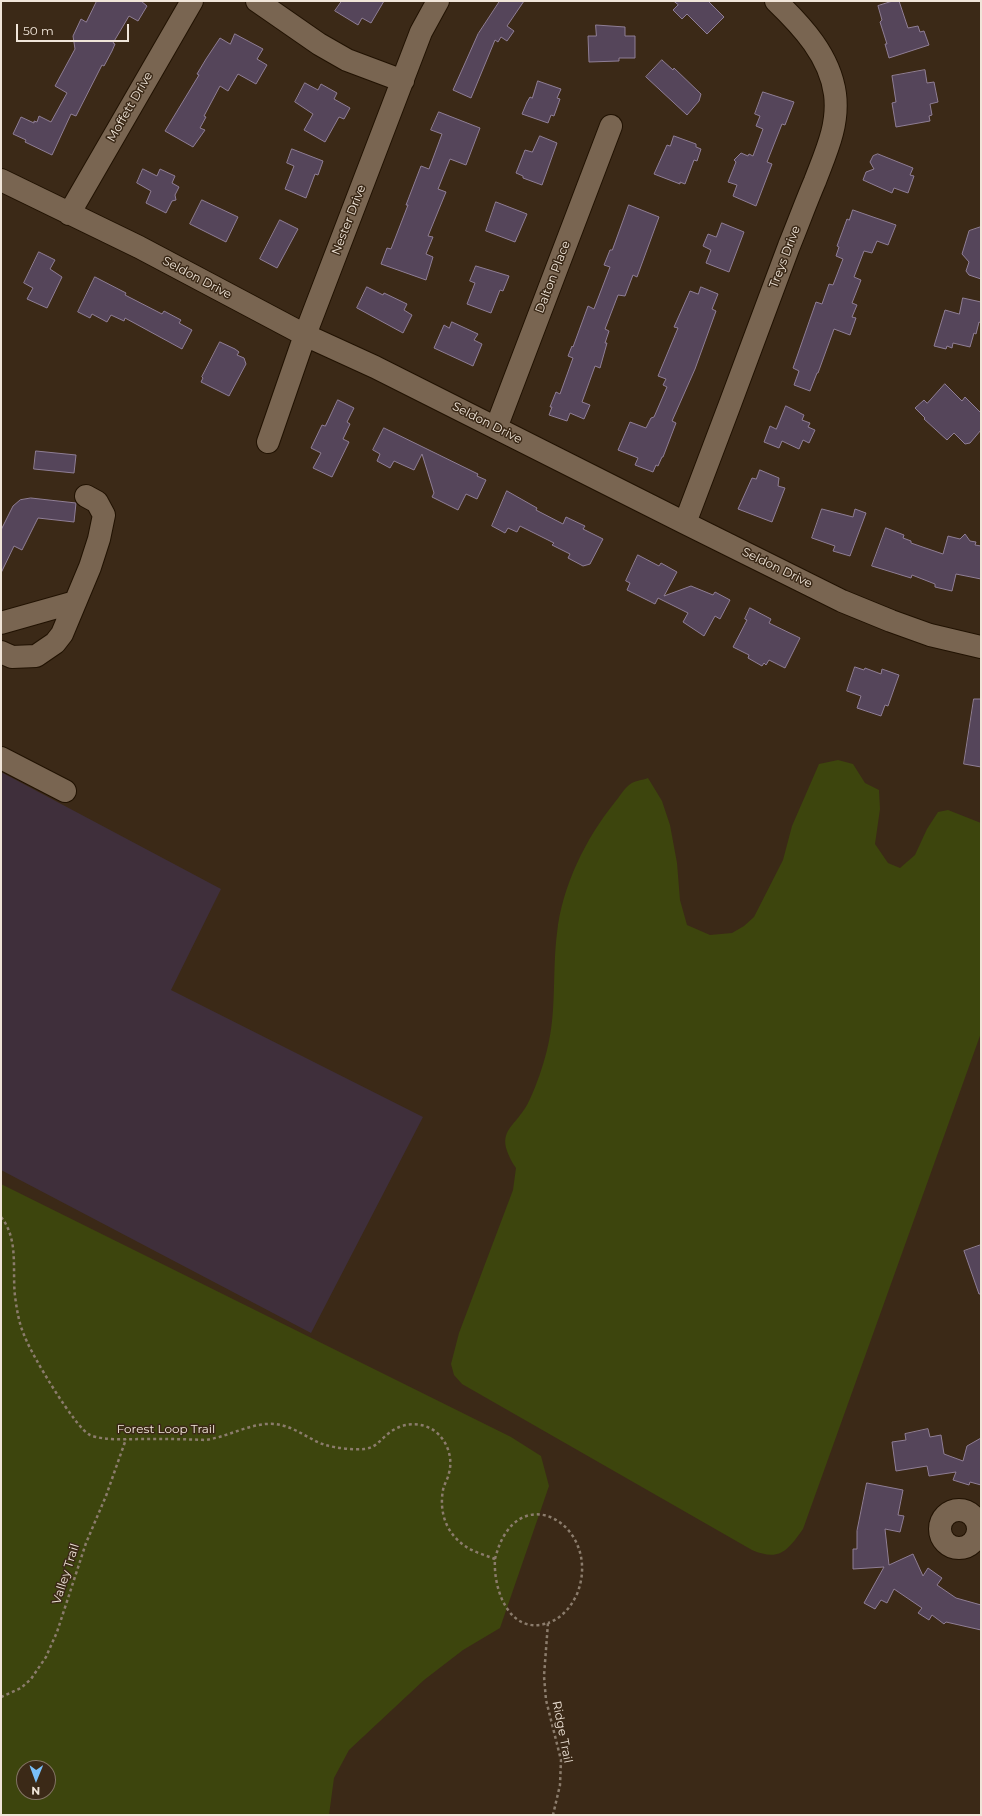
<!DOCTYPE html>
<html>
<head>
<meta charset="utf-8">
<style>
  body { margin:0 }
  #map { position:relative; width:982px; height:1816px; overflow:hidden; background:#3b2917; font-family:Montserrat,sans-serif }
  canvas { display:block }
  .frame { position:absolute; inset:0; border:2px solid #f0e5d9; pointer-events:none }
  .north { position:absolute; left:16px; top:1760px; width:40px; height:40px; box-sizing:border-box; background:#3b2917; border:1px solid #837465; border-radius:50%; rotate:181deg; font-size:11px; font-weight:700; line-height:16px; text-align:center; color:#f0e5d9 }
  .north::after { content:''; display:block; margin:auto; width:14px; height:18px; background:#79bff8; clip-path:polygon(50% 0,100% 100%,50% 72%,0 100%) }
  .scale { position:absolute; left:16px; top:24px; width:113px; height:18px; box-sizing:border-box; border:2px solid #f0e5d9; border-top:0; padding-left:5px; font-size:12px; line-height:14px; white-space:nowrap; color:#f0e5d9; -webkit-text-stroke:3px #3b2917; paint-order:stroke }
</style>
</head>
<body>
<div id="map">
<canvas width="982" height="1816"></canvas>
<div class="frame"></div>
<div class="north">N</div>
<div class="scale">50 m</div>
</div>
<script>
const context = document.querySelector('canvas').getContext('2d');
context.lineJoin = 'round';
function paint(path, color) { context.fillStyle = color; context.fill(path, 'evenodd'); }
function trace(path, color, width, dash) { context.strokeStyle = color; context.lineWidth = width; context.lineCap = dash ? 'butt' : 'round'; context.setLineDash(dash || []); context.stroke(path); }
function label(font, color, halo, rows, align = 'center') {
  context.font = font + ' Montserrat,sans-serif'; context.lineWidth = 3; context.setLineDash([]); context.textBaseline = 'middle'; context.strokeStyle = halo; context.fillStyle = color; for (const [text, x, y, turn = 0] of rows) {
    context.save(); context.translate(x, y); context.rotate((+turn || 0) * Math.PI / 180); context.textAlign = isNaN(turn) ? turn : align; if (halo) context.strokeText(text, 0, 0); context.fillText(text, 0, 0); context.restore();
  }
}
const education = new Path2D(`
  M1,772L221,889L171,990L423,1117L311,1333L1,1170Z`);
const green = new Path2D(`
  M838,760L853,764L865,783L879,790L880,809L875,844L888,863L900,868L915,855L927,829L938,812L948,810L981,823V1033L803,1529C788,1550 780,1562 752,1550L462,1384L454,1375L451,1364L459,1333L513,1190L516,1168C491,1129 516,1130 530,1099C537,1084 543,1066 547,1050C557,1012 552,972 557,933C562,886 586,838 615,802C620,796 624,789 629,785C633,781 643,780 648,778L662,801L670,825L677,863L680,900L687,925L710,935L732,933L744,926L754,917L783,860L792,826L819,764Z
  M1,1184L511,1437L541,1456L549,1486L500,1628L463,1650L424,1680L349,1750L334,1778L329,1815H1ZM24,1768H48V1792H24Z`);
const building = new Path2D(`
  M97,1H141L147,6L138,21L129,16L113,43L115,44L112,51L104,66L102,65L76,116L71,114L52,155L25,142L26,140L13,134L21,117L34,123V121L37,122L39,116L51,122L67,93L55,86L75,49L73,36L81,19L86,22Z
  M342,1H384L371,23L362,18L358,25L335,11Z
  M500,1H524L507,26L514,31L507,41L501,37L498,42L495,40L471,98L453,90L478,34Z
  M674,1H708L724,17L707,34L687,14L682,19L673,10L678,5Z
  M893,1H899L908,28L918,26L920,32L924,31L929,45L889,58L885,44H887L880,22L882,20L878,6Z
  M596,25L625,27V36H635V58H619V61L589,62L588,36H596Z
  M235,34L263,49L257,59L267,65L256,84L238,74L228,91L220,86L204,116L206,117L200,128L205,130L193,147L165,131L199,75L197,74L206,59L220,38L230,44Z
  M662,60L673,70L674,68L701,94L699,101L687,115L646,77Z
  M925,70L927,83L934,82L938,102L930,104L932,115L929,116L930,121L896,127L892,103L896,102L892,76Z
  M538,81L561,89L557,98L560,99L554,116L551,115L548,123L522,114L527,102L530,97L532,98Z
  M305,83L318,90L321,84L337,93L334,99L350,108L344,119L339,117L325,142L304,130L313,114L295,102Z
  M763,92L794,102L785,125L782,124L767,162L772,164L756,206L733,196L737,185L728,182L736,162L734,160L741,153L748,156L749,154L753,156L763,129L756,126L760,116L755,114Z
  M439,112L480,128L466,165L450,159L438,189L446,192L428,236L433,237L426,254L433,257L426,280L381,264L387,248L391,249L408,205H406L421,166L429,169L442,134L431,130Z
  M540,136L557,143L542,185L523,178V176L516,173L525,150L532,152Z
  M674,136L696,144V147L701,149L697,161L694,160L685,184L680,182V184L654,174L667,145L670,146Z
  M292,149L323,161L318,175L315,174L306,198L285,189L294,166L287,163Z
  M878,154L913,168L910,175L914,176L908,193L894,188L892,193L863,180L866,172L874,169L870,162L873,156Z
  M143,169L157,176L160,169L175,176L172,183L179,187L175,195L176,200L172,201L166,213L146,203L151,191L137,183Z
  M202,200L238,217L226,242L190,224Z
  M496,202L527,214L515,242L486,231Z
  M629,205L659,217L637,277L633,275L625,296L618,295L605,329L609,331L605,343H607L600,368L595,366L582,402L590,405L584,419L570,413L567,421L549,415L552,407H550L556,392L560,394L573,358L568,356L572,346L573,347L588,306L594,309L610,267L604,265L610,250H612Z
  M853,210L896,225L888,245L877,241L872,253L864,251L854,277L861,280L852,303L857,305L852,317L856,318L850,335L834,329L818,373H817L810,391L794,385L799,371L793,368L816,302L822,304L829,284L833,285L843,259L836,256L839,247L837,246L847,219L849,220Z
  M280,220L298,229L277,268L260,259Z
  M722,223L744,232L729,272L706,263L711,250L703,246L708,234L716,237Z
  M981,227V279L969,275L966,271L969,262L962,254L969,231Z
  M39,252L55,260L50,269L62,277L47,308L27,299L33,288L24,283Z
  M476,266L509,276L503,291L500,290L491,313L467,304L475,283L470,281Z
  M95,277L126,293L125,295L162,314L164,311L181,320L179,323L192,330L182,349L125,318L124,321L111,315L107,322L92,314L90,318L78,312Z
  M367,287L383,295L384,293L407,304L404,310L412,315L403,333L357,308Z
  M701,287L718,294L712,309L716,311L695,369L672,421L676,423L663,457H662L658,466L656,465L653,472L635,465L638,458L618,450L630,422L646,428L651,418L654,417L667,387L663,385L666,379L658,376L678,328L674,327L690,291L698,294Z
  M963,298L981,302V323L979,322L976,334L974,333L970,347L953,343L952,348L947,346L946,349L934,346L945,310L959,314Z
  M452,322L478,334L474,340L482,344L473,366L434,348L444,325L449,328Z
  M220,342L235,349L239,352L237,355L244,358L246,364L229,396L201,382L203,378L202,377Z
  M945,384L962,401L965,397L981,413V430L970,443L965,444L954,433L947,440L924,419L925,418L915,408L924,400L927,403Z
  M338,400L354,408L347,422L350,424L343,439L349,442L332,477L313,468L321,453L311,448L322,425L325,426Z
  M786,406L804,415L802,420L810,423L808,427L815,430L809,443L803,440L799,449L782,441L779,448L764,442L770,426L776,429Z
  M384,428L478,474L477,476L486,480L477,499L466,494L458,510L432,497L434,493L422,454L414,470L394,461L390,468L377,461L380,454L373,450Z
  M36,451L76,455L74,473L34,469Z
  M760,470L779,478L778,486L785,488L772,522L738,509L752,478L756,479Z
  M507,491L537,508L536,510L563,524L566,517L585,526L583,529L603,539L590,564L583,566L568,558L570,554L552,545L554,543L520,526L517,532L508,528L505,533L492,526Z
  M31,498L76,503L74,522L38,518L22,550L14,546L1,573V530L13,506L20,500Z
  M822,509L853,517L855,509L866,513L850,556L833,551L835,546L812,538Z
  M886,528L904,535L903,538L911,541V543L943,554L948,536L960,539L965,534L970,541L976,542L975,545L981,546V579L956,574L952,591L935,587V584L912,575L911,578L872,566Z
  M638,555L659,566L661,563L677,572L664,596L691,586L713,595L715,592L730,600L720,619L715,616L704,636L683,622L688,613L658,598L655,604L627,590L630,583L626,581Z
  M750,608L771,619L769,623L800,638L785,668L769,660L766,665L764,663L762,666L748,658L749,655L733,647L747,620L745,619Z
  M855,667L864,670L865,668L881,674L882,669L899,675L888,706L885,705L881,716L857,708L861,696L847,691Z
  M974,699H981V767L964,764Z
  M981,1245V1294H979L964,1251Z
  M928,1429L930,1437L941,1435L944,1454L963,1461L967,1446L981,1438V1485L970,1482L969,1485L953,1480L956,1472L929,1476L927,1466L896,1471L892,1442L906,1440L905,1434Z
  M867,1483L903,1490L898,1515L904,1516L900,1532L885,1529L889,1565L913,1554L923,1576L928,1568L942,1578L937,1585L956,1598L981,1605V1630L946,1622L944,1624L932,1615L929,1620L918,1613L922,1608L894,1589L887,1603L881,1600L875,1609L864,1603L884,1567L853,1569V1549H857V1531Z`);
const path = new Path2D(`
  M1,1217C19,1239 12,1270 15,1296C17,1311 19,1324 25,1337C31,1354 76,1429 90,1435C104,1441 129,1439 144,1439C165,1439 185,1439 205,1440C229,1437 251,1422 275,1424C294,1426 308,1439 325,1445C336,1448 353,1450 364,1449C376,1448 381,1439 389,1433C403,1422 422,1421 436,1432C448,1442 453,1459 449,1473C448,1479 444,1484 443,1490C439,1512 446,1533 465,1546C473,1552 485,1555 495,1559C493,1589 509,1636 548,1623L544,1676L546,1700L561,1760L560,1785L553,1815
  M495,1559C516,1473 604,1526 577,1594C571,1607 562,1618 548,1623
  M1,1697L21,1688L31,1679L46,1657L57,1632L86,1543L106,1496L126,1439`);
const minor = new Path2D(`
  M257,1L319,44L347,60L403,81
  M1,180L139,247L305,335L375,367L685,523L842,601L891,621L930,635L981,647
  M69,214L192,1
  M496,428L611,126
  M268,442L305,335L421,32L438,1
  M685,523C720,431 755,338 789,246C798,224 806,202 815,181C826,152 839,125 835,94C830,56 802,26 776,1
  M1,623L75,602
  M1,652L12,657L36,656L55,643L62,634L90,567L99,539L104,515L97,502L86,496
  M1,758L65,791
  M940 1529a19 19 0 1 1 38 0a19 19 0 1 1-38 0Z`);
const streetNames = [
  ["Moffett Drive",130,107,-60],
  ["Nester Drive",349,220,-69],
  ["Treys Drive",785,257,-69],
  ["Dalton Place",553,277,-69],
  ["Seldon Drive",197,278,28],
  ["Seldon Drive",487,423,27],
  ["Seldon Drive",777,568,26],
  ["Forest Loop Trail",166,1429],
  ["Valley Trail",66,1574,-72],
  ["Ridge Trail",562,1732,79]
];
paint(education, '#3f2f3b');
paint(green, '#3d450d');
paint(building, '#55455a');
trace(building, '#8f7e95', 1);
trace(minor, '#211202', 24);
trace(path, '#8b7c6c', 2.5, [3, 3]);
trace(minor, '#796551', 22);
label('12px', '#f0e5d9', '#3b2917', streetNames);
</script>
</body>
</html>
